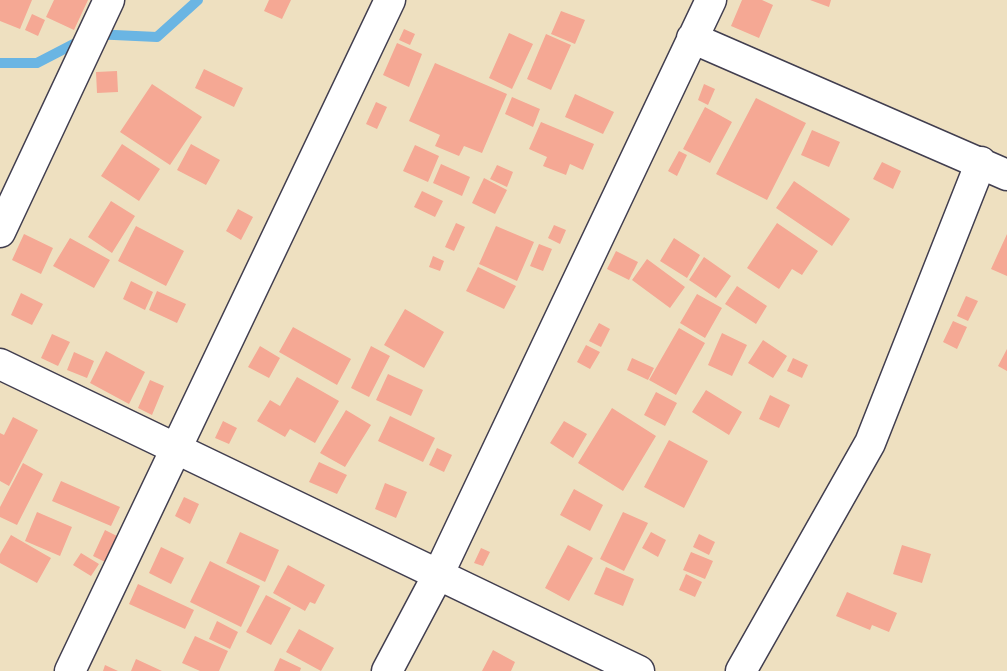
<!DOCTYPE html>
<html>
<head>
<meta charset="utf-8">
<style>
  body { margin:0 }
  canvas { display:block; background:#eee0c0 }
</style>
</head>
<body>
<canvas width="1007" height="671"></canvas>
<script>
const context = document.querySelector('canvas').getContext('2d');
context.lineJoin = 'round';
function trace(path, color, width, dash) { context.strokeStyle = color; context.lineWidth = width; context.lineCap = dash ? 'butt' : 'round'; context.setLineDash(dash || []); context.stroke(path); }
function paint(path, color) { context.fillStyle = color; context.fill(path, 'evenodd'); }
const stream = new Path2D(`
  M0,63H37L93,34L157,37L198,0`);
const building = new Path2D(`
  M0,0H32L20,29L0,21Z
  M54,0H88L74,30L46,17Z
  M269,0H291L282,19L264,11Z
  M742,0H762L773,5L759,38L731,26Z
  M810,0H831L829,7Z
  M561,11L585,20L575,44L551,34Z
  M32,14L45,20L38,36L25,30Z
  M404,29L415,34L410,45L399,40Z
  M509,33L533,44L512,89L489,78Z
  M546,34L571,45L551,90L527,79Z
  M397,43L422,54L409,87L383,75Z
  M435,63L507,94L482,153L464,146L459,156L435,146L440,135L409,121Z
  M204,69L243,88L234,107L195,88Z
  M117,71L118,92L97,93L96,72Z
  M152,84L202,117L170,165L120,132Z
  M704,84L715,89L708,105L698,100Z
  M575,94L614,112L603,134L565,117Z
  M512,97L540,109L533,127L505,114Z
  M756,98L806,123L767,200L716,174Z
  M376,102L387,107L377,129L366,124Z
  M705,107L732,122L710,163L683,149Z
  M541,122L594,144L583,170L570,164L566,175L543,166L547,157L529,149Z
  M812,130L840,142L829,167L801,155Z
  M122,144L160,169L139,201L101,176Z
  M191,144L220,160L206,185L177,170Z
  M415,145L439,156L428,182L403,171Z
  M679,151L687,155L677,176L668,171Z
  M882,162L901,171L893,189L873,179Z
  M441,164L470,177L462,196L433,183Z
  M497,165L513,172L507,187L490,179Z
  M484,178L507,190L495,214L472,203Z
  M794,181L850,219L832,246L776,208Z
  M422,191L443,201L435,217L414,207Z
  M111,201L135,216L112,253L88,237Z
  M238,209L253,217L241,240L226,231Z
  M456,223L465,227L454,251L445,247Z
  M777,223L818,251L802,275L792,269L779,289L747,268Z
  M554,225L566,230L560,244L548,238Z
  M136,226L184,251L166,286L118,261Z
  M496,226L534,242L517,281L479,264Z
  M24,234L53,248L41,274L12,260Z
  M1007,234V276L991,269Z
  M70,238L110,260L94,288L53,266Z
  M674,238L700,255L687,278L660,261Z
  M539,244L552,249L543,271L530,266Z
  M616,251L638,262L629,280L607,269Z
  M433,256L444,261L440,271L429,267Z
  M704,257L731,276L716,298L689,280Z
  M647,259L685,287L670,308L632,280Z
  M478,267L516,286L504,309L466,291Z
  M131,281L153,292L145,310L123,299Z
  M737,286L767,306L756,324L725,304Z
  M157,291L186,304L177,323L149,310Z
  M21,293L43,304L32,325L11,315Z
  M697,294L722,308L705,338L680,323Z
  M966,296L978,301L968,321L957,316Z
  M405,309L444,332L424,368L384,345Z
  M953,321L967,327L957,349L943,342Z
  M599,323L610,329L601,347L589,341Z
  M293,327L351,359L337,385L279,352Z
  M679,328L705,343L676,395L649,380Z
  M722,333L747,345L732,376L708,365Z
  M52,334L70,342L58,366L41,358Z
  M763,340L787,356L773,378L748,363Z
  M586,345L600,352L590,369L577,362Z
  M260,346L280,358L269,378L248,367Z
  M371,346L390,356L369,397L351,388Z
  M1007,349V371L998,366Z
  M106,351L145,372L129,404L90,383Z
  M74,352L94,361L87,378L67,370Z
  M632,358L654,368L648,380L627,370Z
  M793,358L808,365L802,378L787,371Z
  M388,374L423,390L411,416L376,400Z
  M297,377L339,401L315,443L290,429L285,437L257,421L270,400L280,406Z
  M150,380L164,386L152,415L138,408Z
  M706,390L742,412L729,435L692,412Z
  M656,392L677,403L665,426L644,415Z
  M770,395L790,405L779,428L759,419Z
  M612,408L656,436L623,491L578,463Z
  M346,410L371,425L345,467L320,453Z
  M390,416L435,438L423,462L378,441Z
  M13,417L38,430L9,486L0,481V433L4,435Z
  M223,421L237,428L229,444L215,438Z
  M564,421L587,434L573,458L550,443Z
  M669,440L708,461L684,508L644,487Z
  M437,448L452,455L444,472L429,465Z
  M319,462L347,475L337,494L309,482Z
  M23,463L43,474L17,525L0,517V507Z
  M61,481L120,507L111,526L52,501Z
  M385,483L407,492L396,518L375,509Z
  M574,489L603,505L590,531L560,515Z
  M184,497L199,504L190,524L175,516Z
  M37,512L72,527L60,556L25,541Z
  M623,512L648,523L624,571L600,559Z
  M105,530L119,537L107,563L93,556Z
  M240,532L279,550L265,582L226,563Z
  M651,532L666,540L658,557L642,548Z
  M699,534L715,542L709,555L693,547Z
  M11,535L51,558L37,583L0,563V554Z
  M568,545L593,558L569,601L545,588Z
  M902,545L931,554L922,583L893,574Z
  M161,547L184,558L171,584L149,573Z
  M481,548L490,552L483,566L474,563Z
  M691,552L713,561L705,579L683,570Z
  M81,553L99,564L91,576L73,565Z
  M210,561L260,586L241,627L190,602Z
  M288,565L325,585L315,604L310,602L305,611L273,593Z
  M606,567L634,579L623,606L594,594Z
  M686,574L702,582L695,597L679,590Z
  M138,584L194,610L185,629L129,604Z
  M847,592L897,613L889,632L872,625L870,630L836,616Z
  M266,595L291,608L271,645L246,632Z
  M217,621L238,632L230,649L209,639Z
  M299,629L334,648L321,671L286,652Z
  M195,636L228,651L219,671H200L182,663Z
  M493,650L515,662L511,671H482Z
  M280,658L301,668L300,671H274Z
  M136,659L162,671H131Z
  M105,665L118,671H103Z`);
const street = new Path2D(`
  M692,38L1007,175
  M0,232L109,0
  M0,364L639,671
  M70,671L390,0
  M387,671L438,575L711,0
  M741,671L870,443L981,162`);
trace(stream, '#6ab5e3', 10);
paint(building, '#f5a894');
trace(street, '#413e4f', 33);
trace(street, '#fff', 30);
</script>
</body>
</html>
